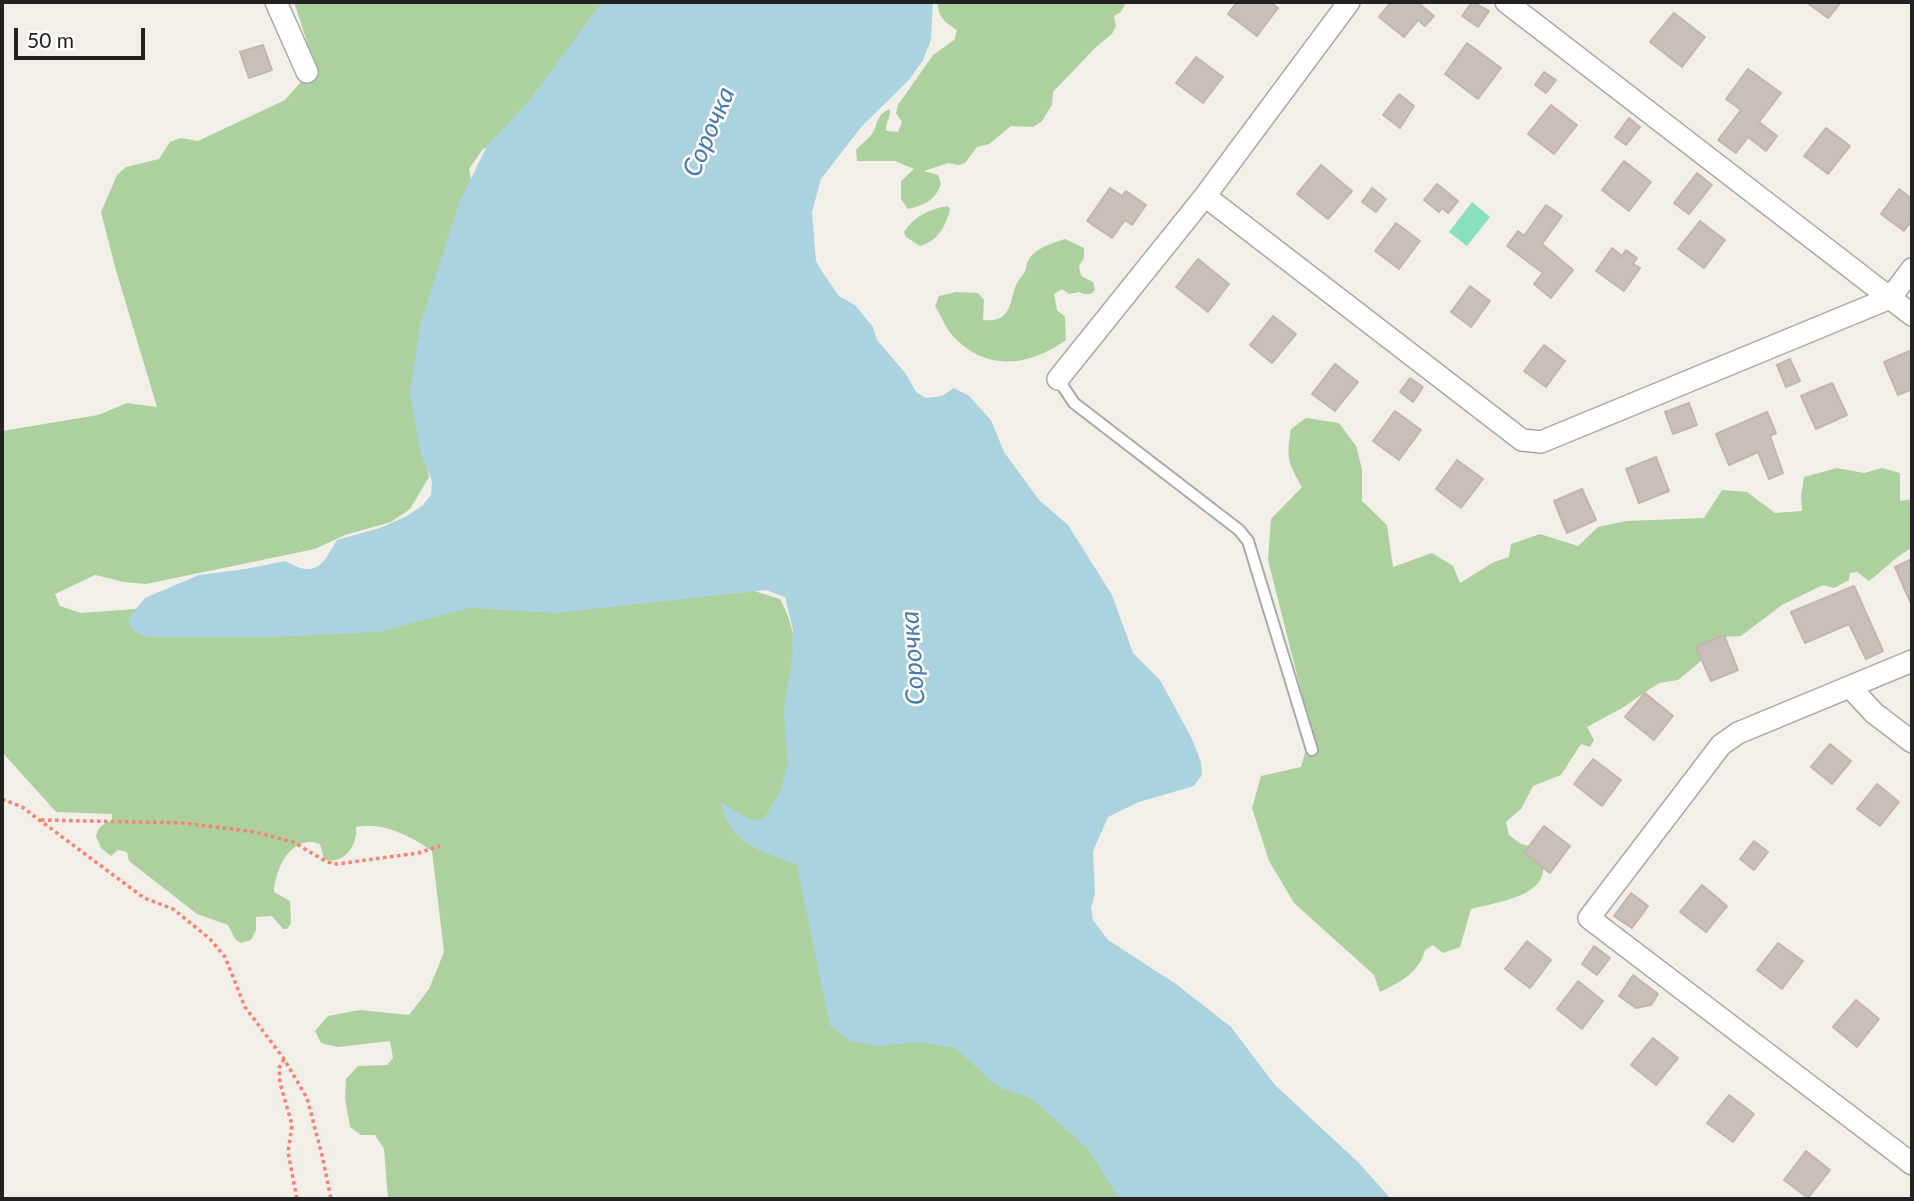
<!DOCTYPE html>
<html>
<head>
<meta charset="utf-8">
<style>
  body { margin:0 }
  #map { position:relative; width:1914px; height:1201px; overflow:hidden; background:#f2efe9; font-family:Lato,sans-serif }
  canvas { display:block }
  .frame { position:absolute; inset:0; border:4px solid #222; pointer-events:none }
  .scale { position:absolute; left:14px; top:28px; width:131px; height:32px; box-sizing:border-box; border:4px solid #222; border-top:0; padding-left:9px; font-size:21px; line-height:24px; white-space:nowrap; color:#222; -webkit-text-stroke:5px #fff; paint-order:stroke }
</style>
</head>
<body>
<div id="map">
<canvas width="1914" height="1201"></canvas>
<div class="frame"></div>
<div class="scale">50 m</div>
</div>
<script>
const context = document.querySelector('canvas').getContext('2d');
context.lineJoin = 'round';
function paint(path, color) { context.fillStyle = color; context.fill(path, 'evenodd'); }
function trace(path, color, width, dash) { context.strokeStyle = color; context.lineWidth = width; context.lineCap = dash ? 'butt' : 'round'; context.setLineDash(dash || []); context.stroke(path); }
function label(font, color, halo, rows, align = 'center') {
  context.font = font + ' Lato,sans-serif'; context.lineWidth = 5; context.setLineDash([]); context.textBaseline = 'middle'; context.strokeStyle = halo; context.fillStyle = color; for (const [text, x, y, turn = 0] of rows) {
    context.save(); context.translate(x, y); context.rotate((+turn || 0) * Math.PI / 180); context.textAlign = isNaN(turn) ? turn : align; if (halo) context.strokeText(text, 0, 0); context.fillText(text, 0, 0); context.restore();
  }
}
const forest = new Path2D(`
  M294,2H609L505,140L483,149L469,169L472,186L424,455L429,477L410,509L391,522L345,535L315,549L146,584L124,582L95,575L55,594L60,606L81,613L149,608L464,602L732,584L780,599C816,664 789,766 778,836L951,1023L1159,1199H388L384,1149L375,1135H361L350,1127L345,1098L346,1079L358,1066L387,1065L393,1058L390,1041L338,1047L321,1043L315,1031L328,1016L360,1010L409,1015L429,989L444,952L432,851C411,836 382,821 356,827C358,845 344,866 324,859L320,844C292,833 275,868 274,892L290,901L291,923L287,929H283L272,916L256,917V930L251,940L241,943L235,939L228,925L197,914L129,861L127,852L118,850L111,856L101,848L96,836C99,826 102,824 112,821V814L56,812L2,752V431L98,415L127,403L157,407L115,267L101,212L117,175L126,167L159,159L170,142L181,138L198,141L285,100L315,66Z
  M938,2H1126L1121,12L1114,16L1116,26L1112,34L1097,46L1053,92L1052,105L1042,121L1033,127L1011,126L989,144L977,147L965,163L958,165L948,163L924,171L938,175L941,184C935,201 924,205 908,209L901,199V181L914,169L895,161H857L856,150C861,144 870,138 873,132C879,121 877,114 890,109C891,118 885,123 886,131L898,132L902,122L896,113L898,105L933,55L954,40L957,30C946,23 937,17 938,2Z
  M948,206L950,209C946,226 938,241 920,246L906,237L904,232C914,216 930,209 948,206Z
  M1065,239L1084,248V258L1079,266L1081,276L1093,282L1095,290L1091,294H1084L1079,292L1069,294L1062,289L1054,294L1057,310L1065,317L1066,340C1029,367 985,372 952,335C945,327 941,315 935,306L939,296L956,292L978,293L984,300L983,320C1011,323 1009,304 1016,285C1018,280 1023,276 1025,271C1027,268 1026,264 1028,261C1034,248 1053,243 1065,239Z
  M1306,418L1339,423L1356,446L1362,469V501L1387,525L1393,567L1432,553L1453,566L1460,583L1494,562L1509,557L1511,544L1540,534L1578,546L1598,527L1626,521L1704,518L1722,490L1747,492L1775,513L1802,511L1801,496L1804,477L1837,468L1864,473L1882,468L1900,473V501L1912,499V548C1894,557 1885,569 1869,581L1857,572L1850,573L1849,580L1834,588L1823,585L1782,605L1741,636L1722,637L1706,649L1700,662L1678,680L1659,683L1622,708L1587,727L1594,740L1590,747L1581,744L1561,775L1533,786L1521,809L1506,822L1509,835L1521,844L1537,848C1563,895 1501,901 1471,909L1460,947L1443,953L1433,945L1425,950C1419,973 1400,982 1380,992L1374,975L1294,903L1269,861L1252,808L1261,776L1301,767L1311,731L1268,560L1271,519L1302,487C1288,463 1286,457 1291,429Z`);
const pitch = new Path2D(`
  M1472,202L1490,217L1467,246L1449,232Z`);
const water = new Path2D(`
  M602,2H933L931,40L923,60L909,80L862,126L821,179L812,212L814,238L816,261L823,273L839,296L855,305L873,327L877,340L906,374L916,392L926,398L942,396L954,388L969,396L991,420L1004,452L1039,500L1068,525L1112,595L1133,653L1160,680L1191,737L1201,762L1202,775L1194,786L1139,802L1108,817L1093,851L1095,894L1091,908L1093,920L1108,940L1176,984L1231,1027L1275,1085L1358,1162L1391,1199H1119L1088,1149L1031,1098L998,1087L955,1048L919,1042L876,1046L850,1041L830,1026L797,865C759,849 732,847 720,802L749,819L763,820L779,794L788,764L784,711L792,660L793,630L785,597L766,590L556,613L470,608L378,632L273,637H147L133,631L128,619L145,598L199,575L246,569L285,561C316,578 321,567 337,540L380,528L407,516L423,505L431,495L432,481L421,454L410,393L420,326L459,203L487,146L528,102Z`);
const building = new Path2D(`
  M1237,2H1270L1278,8L1257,36L1228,14Z
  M1391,2H1417L1434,16L1425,26L1418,20L1404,37L1379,17Z
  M1472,2L1489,11L1478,27L1462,16Z
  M1806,2H1841L1828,18Z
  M1674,13L1705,37L1682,67L1650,42Z
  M1467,43L1501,68L1478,99L1445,74Z
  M263,45L272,70L249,78L240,52Z
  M1196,57L1223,77L1203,103L1176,83Z
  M1748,69L1781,93L1759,122L1777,136L1766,151L1748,137L1736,153L1718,140L1741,110L1726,99Z
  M1544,72L1556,80L1546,93L1535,85Z
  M1399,94L1414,106L1400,128L1383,115Z
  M1551,105L1577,125L1554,154L1528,134Z
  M1629,118L1640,127L1626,145L1615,137Z
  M1826,128L1850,146L1828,174L1804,156Z
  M1624,161L1651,182L1629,211L1602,190Z
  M1321,165L1352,191L1328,219L1297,194Z
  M1697,173L1712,185L1689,214L1674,203Z
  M1437,184L1458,201L1448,213L1442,208L1439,212L1424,200Z
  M1110,188L1122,196L1126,191L1146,205L1132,225L1125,220L1112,238L1087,221Z
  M1372,188L1386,199L1376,212L1362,202Z
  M1899,189L1912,199V220L1904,231L1881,214Z
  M1546,205L1562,216L1542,244L1573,270L1551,298L1534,284L1543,273L1507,246L1518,231L1524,236Z
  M1700,221L1725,240L1704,268L1678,249Z
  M1396,223L1420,241L1399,269L1375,251Z
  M1612,248L1622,256L1626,250L1637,258L1633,264L1640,268L1624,291L1596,271Z
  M1198,259L1229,284L1208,312L1176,287Z
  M1470,286L1490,301L1471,327L1451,312Z
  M1273,316L1296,334L1272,363L1250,345Z
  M1544,345L1565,361L1546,387L1524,371Z
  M1912,350V389L1898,395L1884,362Z
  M1790,359L1800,381L1786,387L1777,365Z
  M1335,364L1358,382L1335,411L1312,394Z
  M1410,378L1423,387L1413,402L1400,392Z
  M1832,383L1847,415L1816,429L1801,396Z
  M1689,403L1697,425L1673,434L1665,412Z
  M1395,411L1421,430L1399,460L1373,441Z
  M1767,412L1776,433L1770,436L1783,473L1769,479L1758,452L1729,465L1716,434Z
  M1656,457L1669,491L1639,503L1626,469Z
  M1457,460L1483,479L1461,508L1436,489Z
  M1582,489L1596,520L1567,533L1554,501Z
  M1912,559V606L1895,567Z
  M1854,586L1883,651L1866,659L1849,624L1805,643L1791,612Z
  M1724,635L1738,670L1711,681L1696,647Z
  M1645,693L1673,716L1654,740L1625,717Z
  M1830,744L1851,761L1832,784L1811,767Z
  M1593,759L1621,780L1602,806L1574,784Z
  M1877,784L1899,802L1880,826L1857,809Z
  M1544,826L1570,846L1550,873L1524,853Z
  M1754,841L1768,852L1754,870L1740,859Z
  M1702,885L1727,906L1706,932L1680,912Z
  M1631,893L1648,906L1632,928L1614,916Z
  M1527,941L1551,960L1530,988L1505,969Z
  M1778,943L1803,961L1782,989L1757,970Z
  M1594,946L1610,958L1597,975L1582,964Z
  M1633,975L1658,994L1651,1005L1636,1008L1619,996Z
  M1578,981L1603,1001L1582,1029L1557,1009Z
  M1856,1000L1879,1019L1857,1047L1833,1027Z
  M1653,1038L1678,1058L1656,1085L1631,1065Z
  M1729,1095L1754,1114L1733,1142L1707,1123Z
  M1806,1151L1830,1170L1808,1198L1784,1180Z`);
const path = new Path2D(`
  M2,799L22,807L144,898L173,909L209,938L225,957L245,1007L284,1059L307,1098L322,1155L331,1199
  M41,820L184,823L255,832L293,842L327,862L337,864L418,853L440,846
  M284,1059L279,1068L280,1083L292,1125L288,1152L297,1199`);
const service = new Path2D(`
  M1058,379L1074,403L1239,530L1248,541L1312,750`);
const minor = new Path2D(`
  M276,2L307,72
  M1506,2L1912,315
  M1205,196L1522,440L1541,442L1890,298L1912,269
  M1058,379L1205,196L1349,2
  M1912,661L1738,733L1721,745L1589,918L1912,1164
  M1850,687L1874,713L1912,742`);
const waterNames = [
  ["Сорочка",709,132,-67],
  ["Сорочка",913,658,-94]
];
paint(forest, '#add19e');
paint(pitch, '#88e0be');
paint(water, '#aad3df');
paint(building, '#c7bfb8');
trace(building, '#c4b6ab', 2);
trace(service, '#a9a9a9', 14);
trace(minor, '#a9a9a9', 24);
trace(path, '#fa8072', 3.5, [3.5, 3.5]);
trace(service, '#fff', 10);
trace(minor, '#fff', 21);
label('italic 26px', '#4a7aab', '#fff', waterNames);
</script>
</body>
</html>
